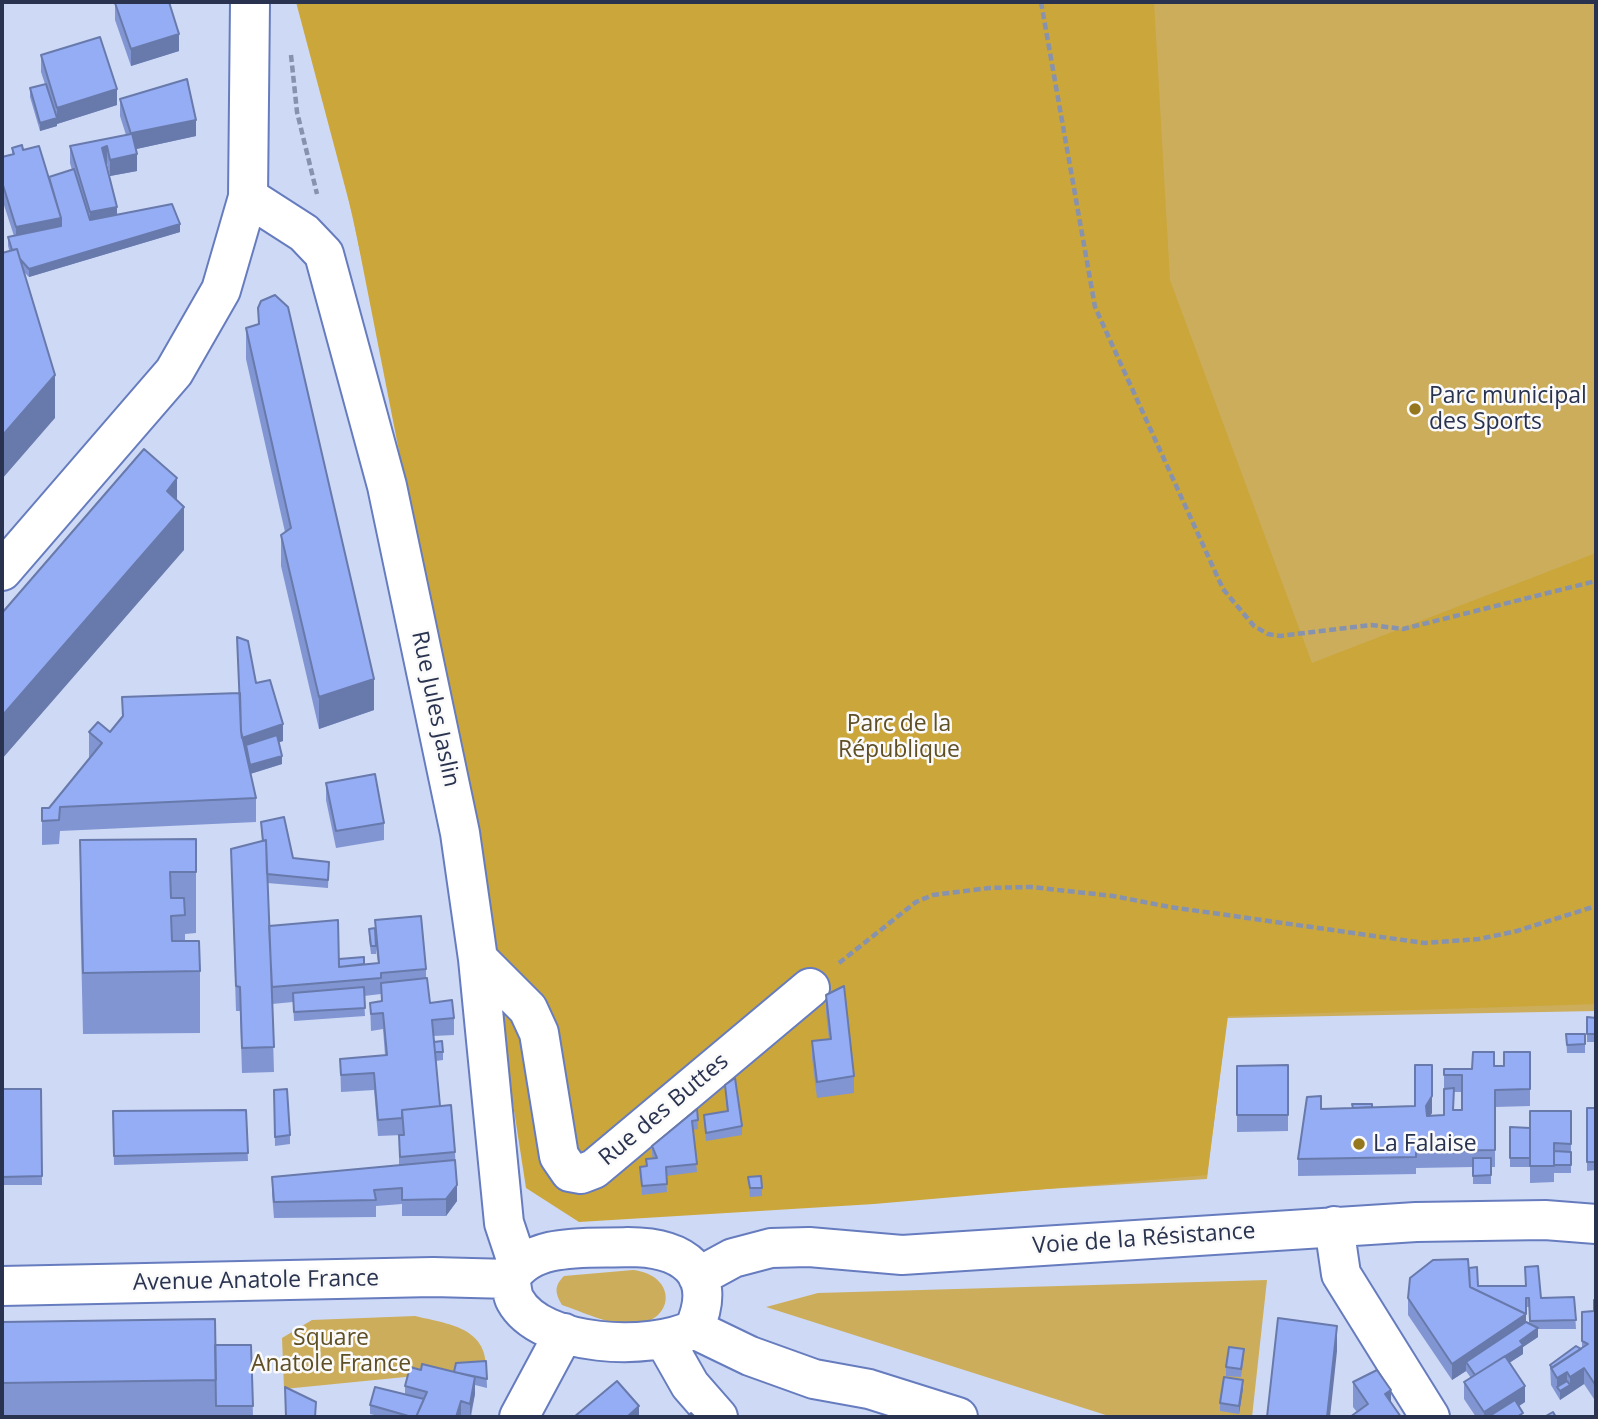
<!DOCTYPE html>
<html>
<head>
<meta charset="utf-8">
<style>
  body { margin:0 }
  #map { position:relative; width:1598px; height:1419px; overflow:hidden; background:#ced9f6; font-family:"Open Sans",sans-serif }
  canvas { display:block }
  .frame { position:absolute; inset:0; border:4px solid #29334f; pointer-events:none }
</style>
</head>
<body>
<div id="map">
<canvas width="1598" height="1419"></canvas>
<div class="frame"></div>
</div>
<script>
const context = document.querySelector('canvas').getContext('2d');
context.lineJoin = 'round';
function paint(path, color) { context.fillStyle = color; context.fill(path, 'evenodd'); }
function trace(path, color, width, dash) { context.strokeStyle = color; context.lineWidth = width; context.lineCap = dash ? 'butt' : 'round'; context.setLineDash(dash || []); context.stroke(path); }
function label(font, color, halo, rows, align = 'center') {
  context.font = font + ' "Open Sans",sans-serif'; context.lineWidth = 5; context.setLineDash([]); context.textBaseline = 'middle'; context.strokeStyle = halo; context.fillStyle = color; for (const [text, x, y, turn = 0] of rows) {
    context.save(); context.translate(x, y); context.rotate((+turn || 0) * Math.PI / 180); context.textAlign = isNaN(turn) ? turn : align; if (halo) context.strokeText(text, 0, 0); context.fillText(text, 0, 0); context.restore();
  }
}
const green = new Path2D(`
  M305,2H1596V1011L1227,1018L1207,1179L873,1200L455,682Z
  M633,1270C678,1275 676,1323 631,1325C613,1326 580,1311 562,1305C555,1293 554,1286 564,1276Z
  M1267,1280L1252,1417H1112L766,1307L818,1293Z
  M415,1316C448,1324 487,1327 486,1369L284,1389L282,1338L312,1320Z`);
const forest = new Path2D(`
  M296,2H1154L1170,280L1312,663L1596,553V1004L1228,1016L1207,1175L874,1204L579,1222L526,1188L461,767L353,217Z`);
const path = new Path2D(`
  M1041,2L1095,307L1223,589L1254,626L1268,634L1280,636L1371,625L1403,629L1596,581
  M291,55L297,112L317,194
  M839,963L916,902L933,895L989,888L1031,887L1113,896L1170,907L1424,943L1479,939L1517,931L1596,906`);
const minor = new Path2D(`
  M248,197L304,233L324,254L387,486L460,833L478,959L504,1223L518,1265
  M2,571L174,372L221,290L248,197L250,2
  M478,959L528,1009L539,1033L559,1156L570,1172L581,1174L594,1169L810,988
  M1334,1226L1341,1274L1430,1417
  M628,1247C682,1247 720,1271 694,1329C652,1351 541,1348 515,1300C512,1295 512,1286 510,1279C531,1241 590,1249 628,1247Z
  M698,1277L733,1258L771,1248L809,1247L902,1255L1416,1222L1545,1220L1596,1224
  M2,1286L433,1277L510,1279
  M694,1329L750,1356L814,1379L869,1389L958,1417
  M665,1341L690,1385L718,1417
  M519,1417L564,1333`);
const wall = new Path2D(`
  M115,3L179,51L131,66L115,20Z
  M41,55L117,105L57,124V123V126L40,131L30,97V88L45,84L41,72Z
  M120,99L196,136L136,149L137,171L110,176L107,163H106L117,215L180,232L29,277L24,272L55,418L8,246V237L14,236L2,199V157L12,154V148L23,150L49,177L72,170L70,163V146L126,135L120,116Z
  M258,308L374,710L319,729L281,566V535L285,532L246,359V328L258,325Z
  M237,637L256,683L283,741L279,742L282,764L250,774L256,798V822L60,831L59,844L42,845V808H49L90,757H89V732H110L122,717V697L239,693Z
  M326,783L384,823V840L336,848L326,800Z
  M261,822L293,858L329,862L328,888L267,883L269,926L339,959L364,964L378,963L376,949V954H371L369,938V929H375V920L426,969V978L430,1003L454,1018V1035L433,1036L434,1042L443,1052V1060L436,1061L440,1106L455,1152L457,1201L446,1216H402V1204L376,1206V1217L274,1218L272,1194V1177L399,1165V1135H402L378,1136L374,1090L341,1092L340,1059L385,1055L383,1029L371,1031L370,1003L381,1002V994L364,996L365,1016L294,1021L293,1002L272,1004L274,1072L242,1073L240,1011H236L231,849L262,841Z
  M196,839V933L185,934V941L200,971V1033L83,1034L80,902V840Z
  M826,995L854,1076V1093L817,1098L812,1058V1041L829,1039L826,1012Z
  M1587,1017L1596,1018V1042H1587Z
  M1566,1034H1585V1053H1567Z
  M1530,1052V1106L1495,1107V1167H1491V1184H1473V1167L1416,1168V1174L1298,1176V1159L1321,1109L1372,1107L1432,1113L1430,1116L1444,1115V1075L1472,1069L1504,1066ZM1454,1092H1462V1110H1454Z
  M1288,1065V1131L1237,1132V1066Z
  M725,1085L742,1126V1135L706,1141L704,1115L727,1112Z
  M2,1089H41L42,1185H2Z
  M274,1090L290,1135V1144L275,1146Z
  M1587,1108H1596V1170L1587,1171Z
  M697,1109L698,1129L693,1130L697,1172L666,1176L667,1192L642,1195L640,1167L646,1166V1159L653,1158L652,1155V1146Z
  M246,1110L248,1161L114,1165L113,1111Z
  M1530,1111H1571V1173H1554V1182L1530,1183Z
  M1510,1127L1530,1128V1167H1510Z
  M761,1176L762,1196L750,1197L748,1177Z
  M1469,1268L1478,1286L1541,1298L1574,1297L1576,1329H1538V1337L1523,1347V1354L1509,1363L1525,1402L1519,1406L1523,1417H1476L1464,1399V1382L1471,1378L1466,1371L1452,1380L1408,1315V1298ZM1526,1307H1529V1324L1526,1322Z
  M1596,1300V1402L1584,1384L1560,1400L1551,1385L1550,1365L1582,1348V1312L1594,1311Z
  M2,1322L215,1345H251L253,1417H2Z
  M1244,1357L1241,1377L1226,1376V1367Z
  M486,1361L487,1388L475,1385V1394L471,1417H383L370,1414V1405L405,1394V1386L421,1370L454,1372Z
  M1353,1382L1391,1390L1357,1412L1353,1407Z
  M1243,1389L1239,1414L1220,1411V1403Z`);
const shadedWall = new Path2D(`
  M179,34V51L131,66V49Z
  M117,89V105L57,124V108Z
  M57,118V126L40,131V123Z
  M196,120V136L132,150V133Z
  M107,146V163L102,164V148Z
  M137,154V171L110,176V160Z
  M117,207V223L90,229V212Z
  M61,218V235L16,244V227Z
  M180,224V232L29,277V269Z
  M55,375V418L2,479V436Z
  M177,478V514L184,507V550L2,759V716Z
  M374,679V710L319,729V697Z
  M283,724V741L248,753L246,745V753L241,738Z
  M282,756V764L250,774V765Z
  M1432,1065V1113L1426,1123V1106Z
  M457,1185V1201L446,1216V1199Z
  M1526,1314V1331L1466,1362V1371L1452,1380V1364Z
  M1337,1326V1351L1330,1417H1327Z
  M1538,1328V1337L1523,1347V1354L1475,1385L1520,1341Z
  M1584,1368V1384L1560,1400V1391L1557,1387V1378L1567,1372V1387L1570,1385V1377Z
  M475,1377V1394L470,1417V1404Z
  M1243,1380V1389L1239,1414V1406Z
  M1525,1386V1402L1502,1417H1484V1412Z
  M1391,1390V1415L1385,1394Z
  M461,1401V1417H456Z
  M639,1406V1415L637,1417H627Z`);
const building = new Path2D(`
  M120,2H169L179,34L131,49L115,3Z
  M100,37L117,89L57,108L41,55Z
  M187,79L196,120L132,133L137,154L110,160L107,146L102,148L117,207L90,212L70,146L131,134L120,99Z
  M46,84L57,118L40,123L30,88Z
  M22,145L23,150L39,146L61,218L16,227L2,182V157L14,154L12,148Z
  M74,169L90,220L172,204L180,224L29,269L20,259L17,249L12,250L8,237L61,226V218L49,177Z
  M17,249L55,375L2,436V253Z
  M275,295L288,307L374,679L319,697L281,535L291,528L246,328L259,324L258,308L261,301Z
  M144,449L177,478L167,491L184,507L2,716V613Z
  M237,637L248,641L256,683L270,680L283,724L242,738L241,731Z
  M240,693L241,731L256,798L60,807L59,820L42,821V808H49L102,743L89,732L98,722L110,732L123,716L122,697Z
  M277,735L282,756L250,765L246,745Z
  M375,774L384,823L336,831L326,783Z
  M284,817L293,858L329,862L328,880L267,874L266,840L263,841L261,822Z
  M196,839V872H170L171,898H184L185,915L171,916L172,941H199L200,971L83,973L80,840Z
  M266,840L274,1047L242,1048L240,987L236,986L231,849Z
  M421,916L426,969L381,973V978L272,987L269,926L338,920L339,967L379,963L375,920Z
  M375,928L376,946H371L369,929Z
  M364,957V964L339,967V959Z
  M427,978L430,1003L452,1000L454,1018L432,1020L440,1106L402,1110V1118L378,1120L374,1073L341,1075L340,1059L387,1055L383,1013L371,1014L370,1003L382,1001L381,983Z
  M844,986L854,1076L817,1082L812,1041L831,1039L826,995Z
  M364,987L365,1008L294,1012L293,993Z
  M1587,1017L1596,1018V1034H1587Z
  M1566,1034H1585V1044L1567,1045Z
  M442,1041L443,1052H435L434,1042Z
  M1473,1052H1494V1066H1504V1052H1530V1089L1495,1090V1150L1416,1151V1157L1298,1159L1307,1097L1321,1096V1109L1415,1106V1065H1432V1096L1426,1106L1427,1116L1444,1115V1089L1454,1088L1453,1110H1462V1075H1444V1069H1472Z
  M1288,1065V1115H1237V1066Z
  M735,1078L742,1126L706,1133L704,1115L728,1111L725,1085Z
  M2,1089H41L42,1176L2,1177Z
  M287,1089L290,1135L275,1137L274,1090Z
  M1352,1104H1372V1107L1353,1108Z
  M451,1105L455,1152L400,1157L399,1135H404L402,1110Z
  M1587,1108H1596V1162H1587Z
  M697,1109L698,1120L692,1121L697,1164L666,1167L667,1184L642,1186L640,1167L647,1166L646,1159L657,1158L652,1146Z
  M246,1110L248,1153L114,1156L113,1111Z
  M1530,1111H1571V1144L1554,1143V1166H1530Z
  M1510,1127L1530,1128V1158H1510Z
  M1554,1151L1571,1152V1165H1554Z
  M1473,1158H1491V1175L1473,1176Z
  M455,1160L457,1185L446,1199L402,1200V1188L374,1190L376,1200L274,1202L272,1177Z
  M761,1176L762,1188H750L748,1177Z
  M1468,1259L1470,1287L1526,1314L1452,1364L1408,1298L1410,1278L1433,1260Z
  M1538,1266L1541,1298L1574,1297L1576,1320L1530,1321L1529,1298H1526V1314L1470,1287L1469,1268L1477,1267L1478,1286H1526L1525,1267Z
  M1594,1300H1596V1386L1584,1368L1570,1377L1567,1372L1557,1378L1551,1368L1588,1344L1582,1341V1312L1594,1311Z
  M1278,1318L1337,1326L1327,1417H1267Z
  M215,1319L216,1380L2,1383V1322Z
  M1526,1322L1538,1328L1520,1341L1523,1345L1475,1375L1466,1362Z
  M215,1345H251L253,1406H216Z
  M1576,1346L1581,1349L1552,1368L1550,1365Z
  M1229,1347L1244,1349L1241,1369L1226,1367Z
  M1505,1356L1525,1386L1484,1412L1464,1382Z
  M486,1361L487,1379L454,1372L456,1363Z
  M422,1364L475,1377L470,1404L461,1401L456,1417H416L427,1392L405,1386L410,1367L421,1370Z
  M1377,1370L1391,1390L1385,1394L1401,1417H1350L1368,1404L1353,1382Z
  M1224,1377L1243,1380L1239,1406L1220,1403Z
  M617,1381L639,1406L627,1417H574Z
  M1567,1381L1570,1385L1560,1391L1557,1387Z
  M285,1387L316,1402L315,1417H286Z
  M375,1387L424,1399L416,1417H412L370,1405Z
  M1515,1400L1523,1413L1517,1417H1488Z
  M1553,1412L1556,1417H1544Z
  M691,1413L695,1417H687Z`);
const markers = [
  [1415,409,7,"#94771e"],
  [1359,1144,7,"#94771e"]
];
const poiNames = [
  ["Parc municipal",1429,396],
  ["des Sports",1429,422],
  ["La Falaise",1373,1144]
];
const streetNames = [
  ["Rue Jules Jaslin",435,709,78],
  ["Rue des Buttes",664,1110,-40],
  ["Voie de la Résistance",1144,1239,-4],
  ["Avenue Anatole France",256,1281,-1]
];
const parkNames = [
  ["Parc de la",899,724],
  ["République",899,750],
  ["Square",331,1338],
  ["Anatole France",331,1364]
];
paint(green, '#ccad5b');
paint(forest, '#cba63a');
trace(minor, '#667cbe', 42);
trace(path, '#8792ae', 4.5, [7, 3.5]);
trace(minor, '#fff', 38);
paint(wall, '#8095d2');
paint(shadedWall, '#6879ab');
paint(building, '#95adf4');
trace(building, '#6879ab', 2);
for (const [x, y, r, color] of markers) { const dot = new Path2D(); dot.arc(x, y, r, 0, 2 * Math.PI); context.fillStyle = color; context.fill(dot); trace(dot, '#fafafa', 2.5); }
label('23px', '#29334f', '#fafafa', poiNames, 'left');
label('23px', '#29334f', '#fafafa', streetNames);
label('23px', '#5f4f24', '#fafafa', parkNames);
</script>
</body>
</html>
